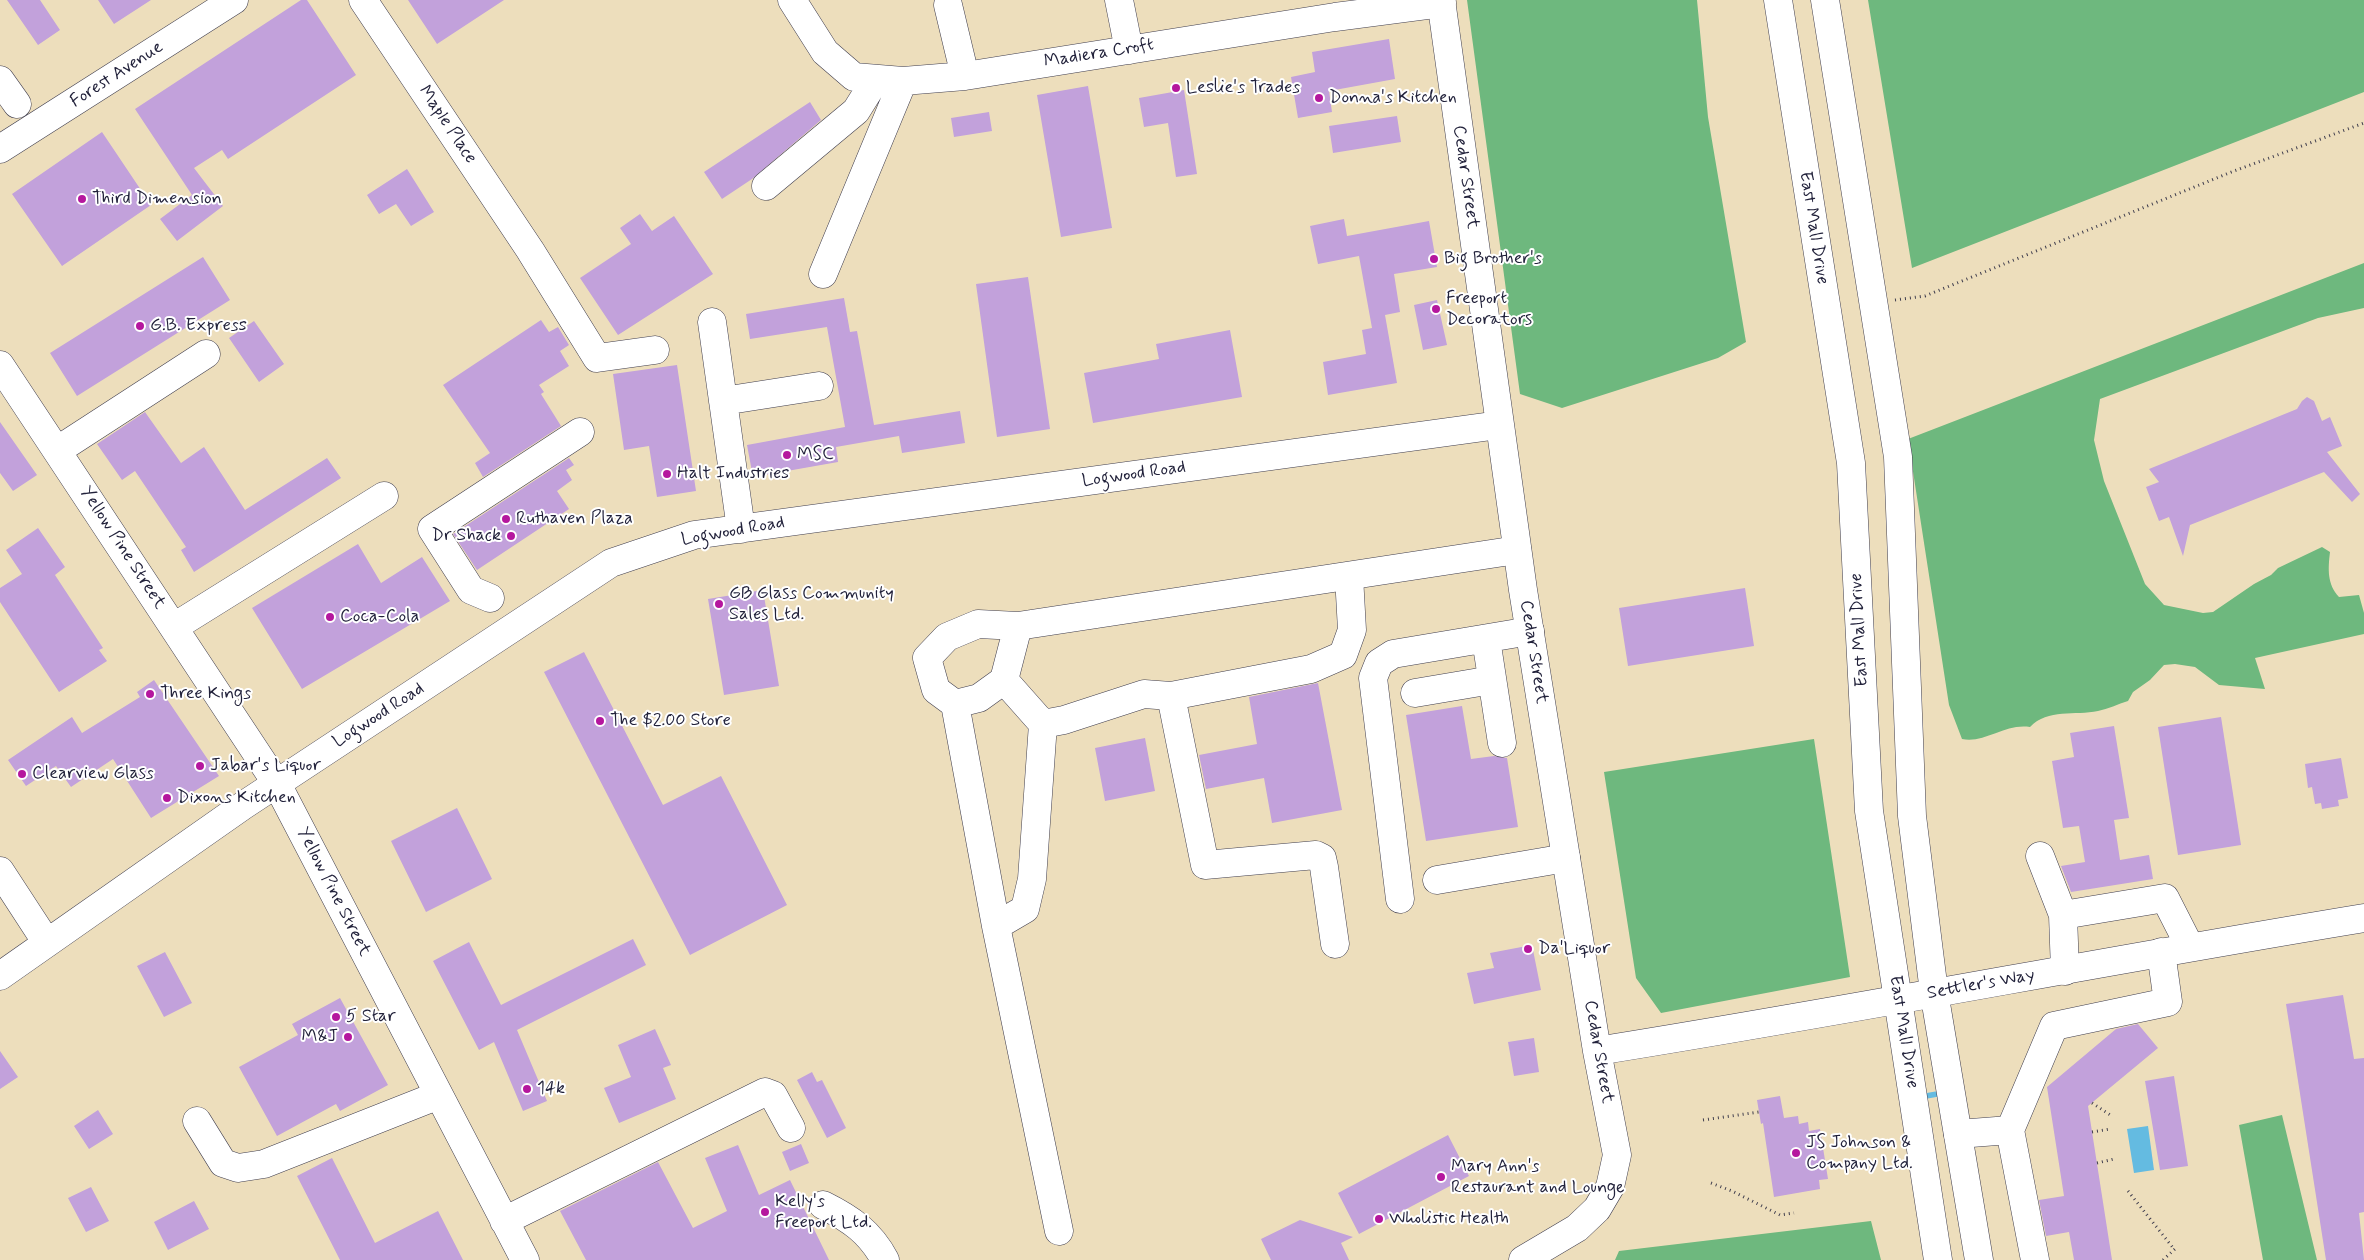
<!DOCTYPE html>
<html>
<head>
<meta charset="utf-8">
<style>
  body { margin:0 }
  canvas { display:block; background:#eddebc }
</style>
</head>
<body>
<canvas width="2364" height="1260"></canvas>
<script>
const context = document.querySelector('canvas').getContext('2d');
context.lineJoin = 'round';
function paint(path, color) { context.fillStyle = color; context.fill(path, 'evenodd'); }
function trace(path, color, width, dash) { context.strokeStyle = color; context.lineWidth = width; context.lineCap = dash ? 'butt' : 'round'; context.setLineDash(dash || []); context.stroke(path); }
function label(font, color, halo, rows, align = 'center') {
  context.font = font + ' Mynerve,sans-serif'; context.lineWidth = 4; context.setLineDash([]); context.textBaseline = 'middle'; context.strokeStyle = halo; context.fillStyle = color; for (const [text, x, y, turn = 0] of rows) {
    context.save(); context.translate(x, y); context.rotate((+turn || 0) * Math.PI / 180); context.textAlign = isNaN(turn) ? turn : align; if (halo) context.strokeText(text, 0, 0); context.fillText(text, 0, 0); context.restore();
  }
}
const forest = new Path2D(`
  M1467,0H1697L1708,117L1746,342L1718,358L1562,408L1520,394Z
  M1868,0H2364V92L1912,268Z
  M2364,263V308L2318,318L2100,399L2094,440L2104,481L2145,584L2164,605L2203,613L2213,612L2254,584L2271,575L2278,568L2322,547L2330,552C2328,569 2327,584 2339,597L2359,595L2364,613V634L2255,658L2265,689L2219,685L2195,667L2175,664L2164,665L2150,680L2133,692L2128,701C2118,704 2108,709 2098,711C2075,716 2048,708 2030,727C2005,723 1984,744 1962,739L1949,705L1908,439Z
  M1814,739L1850,977L1661,1013L1636,978L1604,772Z
  M2282,1115L2317,1260H2263L2239,1125Z
  M1871,1221L1881,1260H1615L1619,1251Z`);
const water = new Path2D(`
  M2148,1126L2154,1170L2134,1173L2127,1129Z`);
const stream = new Path2D(`
  M1920,1097L1943,1093`);
const building = new Path2D(`
  M7,0H40L60,30L38,45Z
  M98,0H151L114,24Z
  M301,0H307L356,75L228,159L222,150L194,168L223,206L177,241L160,219L192,195L135,109Z
  M408,0H504L437,44Z
  M1389,39L1395,79L1329,91L1332,112L1298,118L1291,77L1315,72L1312,52Z
  M1088,86L1112,228L1061,237L1037,95Z
  M1184,90L1197,174L1176,177L1168,123L1144,127L1139,98Z
  M810,102L821,120L752,179L722,199L704,172Z
  M989,112L992,131L954,137L951,118Z
  M1397,116L1401,142L1333,153L1329,126Z
  M102,132L151,205L62,266L12,194Z
  M407,169L434,212L411,226L396,204L379,214L367,195Z
  M640,214L652,231L674,216L713,274L618,335L580,278L631,244L620,228Z
  M1344,219L1347,236L1429,221L1437,267L1394,274L1400,312L1385,315L1397,383L1328,395L1323,362L1366,354L1362,330L1372,328L1359,256L1318,264L1310,226Z
  M203,257L230,300L77,396L50,353Z
  M1028,277L1050,429L997,437L976,284Z
  M844,298L850,332L857,331L874,425L960,411L965,443L902,453L899,436L836,447L838,462L753,477L747,445L845,427L827,327L750,339L746,314Z
  M1437,300L1447,345L1423,350L1414,305Z
  M541,320L549,332L558,327L569,345L560,351L569,366L539,385L544,392L541,394L561,426L483,477L475,463L490,453L443,385Z
  M254,321L284,364L259,382L229,338Z
  M1230,330L1242,397L1093,423L1084,373L1159,359L1156,344Z
  M677,365L696,491L657,497L649,446L624,450L613,374Z
  M2307,397L2314,401L2322,421L2330,417L2342,446L2327,452L2360,494L2352,502L2324,472L2190,525L2183,556L2169,517L2159,521L2146,487L2159,482L2149,469L2297,409L2302,401Z
  M145,412L181,463L204,447L245,510L327,458L341,478L194,572L181,550L186,547L135,471L122,480L97,444Z
  M0,422L37,475L13,491L0,473Z
  M569,458L574,465L566,470L572,480L557,491L569,509L477,570L453,534Z
  M38,528L65,567L55,575L103,648L99,650L107,661L59,692L0,602V588L22,574L6,550Z
  M358,544L381,583L422,557L450,601L302,689L252,608Z
  M1745,588L1754,646L1628,666L1619,608Z
  M763,590L779,686L724,695L708,599Z
  M584,652L663,805L721,776L787,905L690,955L544,672Z
  M154,680L219,776L151,818L113,759L71,787L56,766L26,786L8,760L72,717L82,733L140,697L137,692Z
  M1318,683L1342,810L1272,823L1264,778L1206,789L1199,755L1257,744L1249,697Z
  M1462,706L1471,759L1494,756L1507,758L1518,827L1426,841L1406,715Z
  M2221,717L2241,845L2178,855L2158,727Z
  M2114,726L2129,818L2114,820L2120,860L2149,855L2153,879L2071,892L2061,866L2085,862L2079,826L2063,828L2052,761L2074,757L2070,733Z
  M1145,738L1155,791L1105,801L1095,748Z
  M2341,758L2348,798L2338,800L2339,806L2322,809L2321,803L2315,804L2312,787L2308,788L2305,764Z
  M457,808L492,879L426,912L391,841Z
  M633,939L646,965L517,1030L547,1101L523,1111L494,1042L479,1050L433,961L469,942L501,1005Z
  M1532,945L1541,990L1474,1004L1467,973L1494,968L1490,953Z
  M165,952L192,1003L164,1017L137,966Z
  M2343,995L2354,1059L2364,1058V1212L2359,1213L2364,1260H2326L2286,1004Z
  M340,998L388,1085L340,1111L336,1104L277,1136L239,1067L298,1035L292,1024Z
  M2138,1024L2158,1048L2088,1106L2112,1260H2074L2069,1232L2046,1236L2039,1200L2064,1196L2047,1087L2116,1029Z
  M655,1029L671,1065L663,1068L676,1099L619,1123L604,1088L631,1077L618,1045Z
  M1534,1038L1539,1072L1514,1076L1508,1042Z
  M0,1051L18,1077L0,1089Z
  M812,1072L817,1082L822,1080L846,1128L827,1138L797,1080Z
  M2174,1076L2188,1166L2160,1170L2145,1081Z
  M1780,1096L1784,1118L1798,1116L1799,1124L1808,1122L1809,1131L1820,1129L1828,1179L1819,1180L1820,1189L1774,1197L1763,1123L1761,1124L1757,1100Z
  M98,1110L113,1134L89,1149L74,1126Z
  M1448,1135L1469,1176L1359,1234L1338,1193Z
  M801,1144L809,1163L790,1171L782,1152Z
  M738,1145L759,1195L790,1180L829,1260H586L560,1211L658,1162L693,1228L727,1211L705,1158Z
  M332,1158L375,1243L438,1211L463,1260H340L297,1176Z
  M91,1187L109,1221L86,1232L68,1198Z
  M194,1201L209,1229L168,1250L154,1222Z
  M1300,1220L1353,1237L1341,1243L1349,1260H1271L1261,1239Z`);
const path = new Path2D(`
  M1895,300L1925,296L2234,171L2364,123
  M2092,1103L2112,1116
  M1703,1120L1759,1112
  M2092,1132L2110,1129
  M2097,1163L2114,1159
  M1711,1183L1732,1191L1780,1215L1794,1213
  M2128,1191L2174,1249
  M2163,1260L2176,1248`);
const minor = new Path2D(`
  M363,0L530,250L597,358L655,350
  M792,0L825,52L854,77L903,81L965,76L1335,17L1442,3
  M1119,0L1129,50
  M948,5L965,76
  M0,80L17,104
  M0,149L234,0
  M766,186L856,111L876,79
  M823,274L903,81
  M712,322L741,529
  M0,365L277,784L525,1260
  M723,401L819,386
  M58,450L206,354
  M490,598L471,590L432,529L580,432
  M1018,626L1004,680L979,698L955,704L936,690L927,658L947,637L978,624L1018,626L1517,550
  M174,627L384,496
  M1486,639L1502,743
  M1004,680L1043,724L1064,720L1144,694L1171,696L1311,669L1343,655L1352,630L1349,576
  M1415,693L1492,680
  M1171,696L1205,865L1316,855L1322,858L1324,867L1335,944
  M955,704L996,926L1059,1231
  M2040,856L2063,915
  M0,871L47,943
  M1437,880L1566,858
  M1400,899L1373,678L1379,663L1393,654L1530,631
  M996,926L1025,909L1032,879L1043,724
  M2065,971L2063,915L2165,898L2190,947
  M0,976L244,805L611,563L694,535L1499,425
  M197,1121L223,1163L238,1168L264,1164L439,1095
  M1958,1134L2010,1130
  M823,1205C851,1219 870,1232 885,1260
  M504,1221L765,1092L773,1095L791,1128
  M2035,1260L2010,1130L2054,1026L2168,1002L2161,952`);
const major = new Path2D(`
  M1441,0L1523,590L1597,1051L1617,1155L1610,1187L1597,1209L1577,1228L1523,1260
  M1778,0L1851,463L1869,811L1938,1260
  M1825,0L1898,457L1912,816L1934,992L1979,1260
  M1597,1051C1854,1010 2108,960 2364,918`);
const markers = [
  [1176,88,5,"#b5179e"],
  [1319,98,5,"#b5179e"],
  [82,199,5,"#b5179e"],
  [1434,259,5,"#b5179e"],
  [1436,309,5,"#b5179e"],
  [140,326,5,"#b5179e"],
  [787,455,5,"#b5179e"],
  [667,474,5,"#b5179e"],
  [506,519,5,"#b5179e"],
  [511,536,5,"#b5179e"],
  [719,604,5,"#b5179e"],
  [330,617,5,"#b5179e"],
  [150,694,5,"#b5179e"],
  [600,721,5,"#b5179e"],
  [200,766,5,"#b5179e"],
  [22,774,5,"#b5179e"],
  [167,798,5,"#b5179e"],
  [1528,949,5,"#b5179e"],
  [336,1017,5,"#b5179e"],
  [348,1037,5,"#b5179e"],
  [527,1089,5,"#b5179e"],
  [1796,1153,5,"#b5179e"],
  [1441,1177,5,"#b5179e"],
  [765,1212,5,"#b5179e"],
  [1379,1219,5,"#b5179e"]
];
const streetNames = [
  ["Madiera Croft",1099,54,-9],
  ["Forest Avenue",117,75,-33],
  ["Maple Place",447,125,56],
  ["Cedar Street",1465,177,82],
  ["East Mall Drive",1813,228,81],
  ["Logwood Road",1134,475,-8],
  ["Logwood Road",733,532,-10],
  ["Yellow Pine Street",122,548,57],
  ["East Mall Drive",1860,630,-93],
  ["Cedar Street",1533,652,81],
  ["Logwood Road",379,716,-33],
  ["Yellow Pine Street",333,892,63],
  ["Settler's Way",1981,985,-10],
  ["East Mall Drive",1903,1032,81],
  ["Cedar Street",1598,1052,80]
];
const poiNames = [
  ["Leslie's Trades",1186,88],
  ["Donna's Kitchen",1329,98],
  ["Third Dimension",92,199],
  ["Big Brother's",1444,259],
  ["Freeport",1446,299],
  ["Decorators",1446,320],
  ["G.B. Express",150,326],
  ["MSC",797,455],
  ["Halt Industries",677,474],
  ["Ruthaven Plaza",516,519],
  ["Dr Shack",501,536,"right"],
  ["GB Glass Community",729,594],
  ["Sales Ltd.",729,615],
  ["Coca-Cola",340,617],
  ["Three Kings",160,694],
  ["The $2.00 Store",610,721],
  ["Jabar's Liquor",210,766],
  ["Clearview Glass",32,774],
  ["Dixons Kitchen",177,798],
  ["Da'Liquor",1538,949],
  ["5 Star",346,1017],
  ["M&J",338,1037,"right"],
  ["14k",537,1089],
  ["JS Johnson &",1806,1143],
  ["Company Ltd.",1806,1164],
  ["Mary Ann's",1451,1167],
  ["Restaurant and Lounge",1451,1188],
  ["Kelly's",775,1202],
  ["Freeport Ltd.",775,1223],
  ["Wholistic Health",1389,1219]
];
paint(forest, '#6eb87e');
paint(water, '#64bbe1');
trace(stream, '#64bbe1', 5.5);
paint(building, '#c2a1db');
trace(minor, '#403e4e', 29);
trace(major, '#403e4e', 29);
trace(path, '#403e4e', 3, [1, 4]);
trace(minor, '#fff', 28);
trace(major, '#fff', 28);
for (const [x, y, r, color] of markers) { const dot = new Path2D(); dot.arc(x, y, r, 0, 2 * Math.PI); context.fillStyle = color; context.fill(dot); trace(dot, '#fff', 2); }
label('18px', '#22223b', '#fff', streetNames);
label('18px', '#22223b', '#fff', poiNames, 'left');
</script>
</body>
</html>
